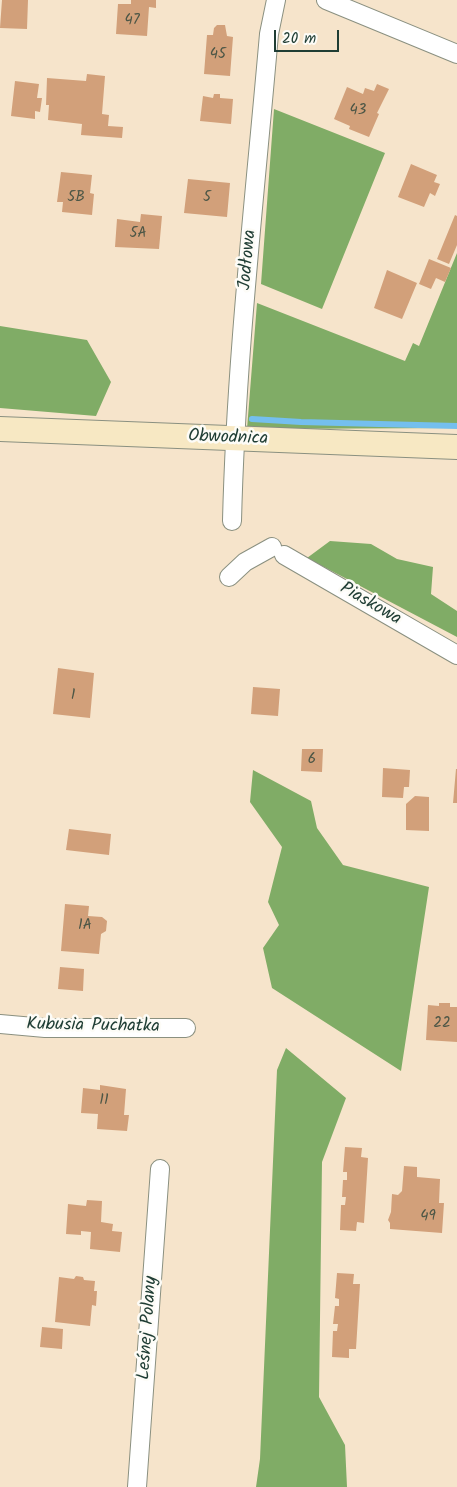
<!DOCTYPE html>
<html>
<head>
<meta charset="utf-8">
<style>
  body { margin:0 }
  #map { position:relative; width:457px; height:1487px; overflow:hidden; background:#f6e4cb; font-family:Kalam,sans-serif }
  canvas { display:block }
  .scale { position:absolute; left:274px; top:30px; width:65px; height:22px; box-sizing:border-box; border:2px solid #1f3d34; border-top:0; padding-left:6px; font-size:15px; line-height:18px; white-space:nowrap; color:#1f3d34; -webkit-text-stroke:4px #fdfcf7; paint-order:stroke }
</style>
</head>
<body>
<div id="map">
<canvas width="457" height="1487"></canvas>
<div class="scale">20 m</div>
</div>
<script>
const context = document.querySelector('canvas').getContext('2d');
context.lineJoin = 'round';
function paint(path, color) { context.fillStyle = color; context.fill(path, 'evenodd'); }
function trace(path, color, width, dash) { context.strokeStyle = color; context.lineWidth = width; context.lineCap = dash ? 'butt' : 'round'; context.setLineDash(dash || []); context.stroke(path); }
function label(font, color, halo, rows, align = 'center') {
  context.font = font + ' Kalam,sans-serif'; context.lineWidth = 5; context.setLineDash([]); context.textBaseline = 'middle'; context.strokeStyle = halo; context.fillStyle = color; for (const [text, x, y, turn = 0] of rows) {
    context.save(); context.translate(x, y); context.rotate((+turn || 0) * Math.PI / 180); context.textAlign = isNaN(turn) ? turn : align; if (halo) context.strokeText(text, 0, 0); context.fillText(text, 0, 0); context.restore();
  }
}
const forest = new Path2D(`
  M274,109L385,153L322,309L261,284Z
  M457,253V428L247,429L257,303L405,361L413,343L419,346Z
  M0,326L87,340L111,382L96,416L0,408Z
  M330,541L371,544L397,559L433,567L431,594L457,611V637L307,558Z
  M253,770L311,801L317,828L343,865L429,887L401,1071L272,988L263,948L279,925L268,902L282,847L250,802Z
  M286,1048L346,1098L322,1162L319,1397L345,1445L347,1487H256L260,1459L277,1070Z`);
const stream = new Path2D(`
  M252,419L301,422L457,426`);
const building = new Path2D(`
  M2,0H28L27,29L0,28Z
  M131,0H156V8L149,7L147,36L116,34L118,4H131Z
  M217,25H225L227,36L233,37L230,76L204,74L207,35H213L214,28Z
  M87,74L105,76L102,114L109,115L108,126L123,127L122,138L81,135L82,124L48,120L49,105H46L47,78L86,81Z
  M15,81L39,84L37,98H42L40,112L35,111V119L11,116Z
  M377,84L389,89L377,113L379,114L369,137L349,129L350,126L334,119L347,87L363,94L365,88L374,91Z
  M214,94H220V98L233,99L231,124L200,121L203,96L213,98Z
  M411,164L437,175L434,182L440,184L435,196L430,193L424,207L398,197Z
  M61,172L92,175L90,193L94,194L92,215L62,212L63,202H57Z
  M188,179L230,183L227,217L184,213Z
  M141,214L162,216L159,249L115,247L117,219L140,222Z
  M455,215L457,216V245L449,264L437,259Z
  M429,259L451,268L445,282L436,278L431,289L419,284Z
  M387,270L417,283L402,319L374,308Z
  M58,668L94,673L90,718L53,714Z
  M253,687L280,689L278,716L251,714Z
  M302,749H323L322,772L301,771Z
  M383,768L410,770L409,787H404L403,798L382,797Z
  M456,769H457V803H453Z
  M415,796L429,797V831L406,830V804Z
  M69,829L111,834L109,855L66,850Z
  M65,904L89,906L88,916L102,917L107,921L106,931L101,934L99,954L61,951Z
  M60,967L84,969L83,991L58,989Z
  M439,1003H450V1007H457V1042L426,1040L428,1005L439,1006Z
  M100,1085L126,1089L124,1115H129L127,1131L97,1129L98,1114L81,1113L83,1088L100,1090Z
  M345,1147L362,1148L361,1157L368,1158L364,1223L357,1222L356,1231L340,1230L341,1205H345L346,1197H342L343,1180H347V1172H343Z
  M404,1166L417,1167V1177L440,1179L439,1203H444L442,1233L390,1229V1223L388,1220L391,1212L392,1194L398,1195L402,1191Z
  M87,1200L102,1201L101,1222L113,1224L112,1231L122,1232L120,1252L90,1249L91,1232L81,1231V1235L66,1234L68,1204L86,1206Z
  M337,1273L354,1274L353,1284H360L356,1349H349V1358L332,1357L333,1331H337L338,1324H333L335,1306H339V1299L335,1298Z
  M76,1276L83,1277L84,1280L95,1281L94,1291H97L96,1306L92,1305L90,1326L55,1322L59,1277L74,1279Z
  M42,1327L63,1329L62,1349L40,1347Z`);
const minor = new Path2D(`
  M326,0L457,54
  M232,521C236,358 255,196 269,34L276,0
  M284,555L457,655
  M229,577L245,562L272,547
  M0,1024L45,1028H186
  M137,1487L160,1169`);
const secondary = new Path2D(`
  M0,429L457,447`);
const numberNames = [
  ["47",132,21],
  ["45",218,55],
  ["43",358,111],
  ["5B",76,198],
  ["5",207,198],
  ["5A",138,234],
  ["1",73,696],
  ["6",312,760],
  ["1A",85,926],
  ["22",442,1024],
  ["11",104,1101],
  ["49",428,1217]
];
const streetNames = [
  ["Jodłowa",249,260,-85],
  ["Obwodnica",228,439,2],
  ["Piaskowa",370,605,30],
  ["Kubusia Puchatka",93,1027,1],
  ["Leśnej Polany",149,1328,-86]
];
paint(forest, '#80ac66');
trace(stream, '#74bfee', 6);
paint(building, '#d2a07a');
trace(minor, '#8a9080', 20);
trace(secondary, '#8a9080', 26);
trace(minor, '#fff', 18);
trace(secondary, '#f7e8c3', 24);
label('15px', '#4c5646', null, numberNames);
label('18px', '#1f3d34', '#fdfcf7', streetNames);
</script>
</body>
</html>
